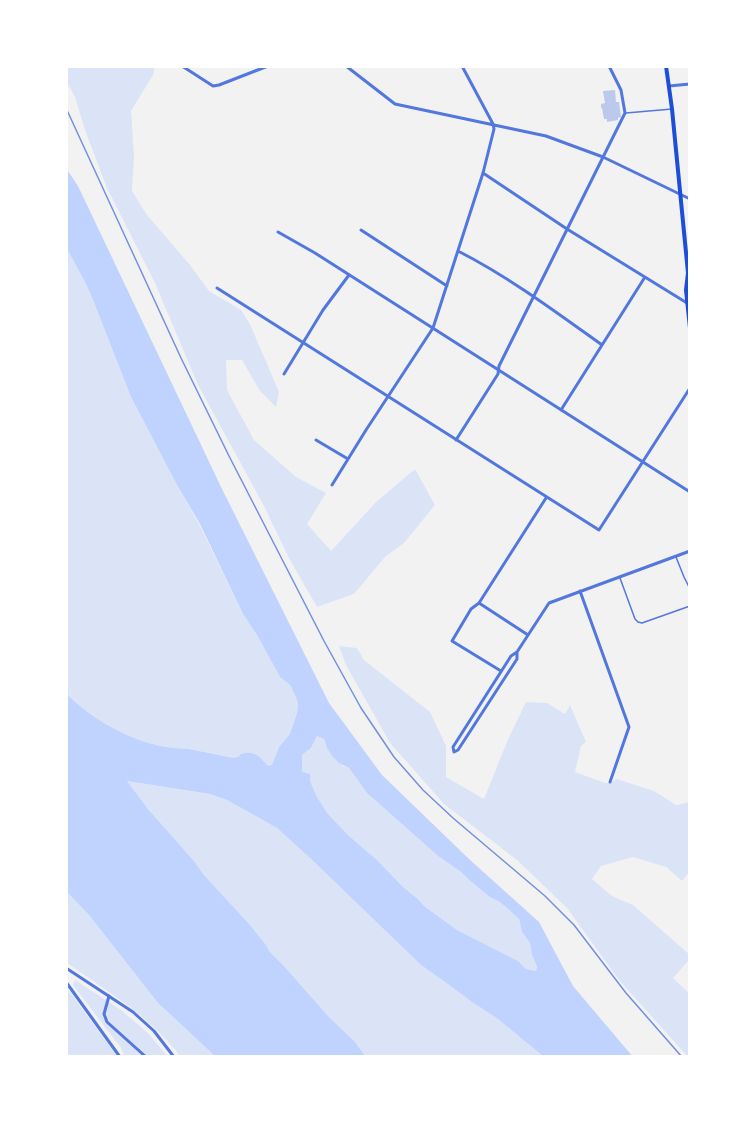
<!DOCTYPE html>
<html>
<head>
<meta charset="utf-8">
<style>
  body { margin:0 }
  #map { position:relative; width:756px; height:1123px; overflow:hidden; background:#f2f2f2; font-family:Merriweather,serif }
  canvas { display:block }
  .frame { position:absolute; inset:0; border:68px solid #fff; pointer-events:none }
</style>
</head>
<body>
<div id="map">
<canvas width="756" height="1123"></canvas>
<div class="frame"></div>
</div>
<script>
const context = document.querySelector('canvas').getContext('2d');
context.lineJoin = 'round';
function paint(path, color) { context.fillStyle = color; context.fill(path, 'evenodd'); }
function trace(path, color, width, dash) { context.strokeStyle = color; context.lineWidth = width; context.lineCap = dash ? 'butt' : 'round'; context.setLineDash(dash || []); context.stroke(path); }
const green = new Path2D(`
  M66,66H155L153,75L131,111L134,156L132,191L147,215L190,265L209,291L241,310L250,324L279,392L276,407L260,391L242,360H226L227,390L254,440L296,477L326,493L307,524L331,551L376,502L415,469L435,505L404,543L385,557L354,594L317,607L290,560L264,506L198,385L155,283L107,188L85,130L75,97L66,81Z
  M66,247L86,284L93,300L131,397L177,485L199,524L243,614L257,635L280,677L290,685L296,697L298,704L297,713L290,735L279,747L272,766H268L263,760L239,757L235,758C219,755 204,752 189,749C180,748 171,748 162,746C126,739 91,718 66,693Z
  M339,646L357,648L364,660L430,712L446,746V777L484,799L509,737L526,702L547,703L565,714L570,705L586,742L581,746L575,772L605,783H609L617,779L654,791L676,805L690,802V871L682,881L666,867L633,857L601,866L592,879L612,896L633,905L690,955V959L673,978L690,994V1057H688L619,980L567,908L517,860L444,804L390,743L346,665Z
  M317,736L324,739L327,748L332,756L343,766L349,768L367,793L438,856L461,872L468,879L506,907L519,919L522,932L530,943L532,955L537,968L536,971L526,969L518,961L457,930L424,906L419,900L403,887L377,860L349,836L328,814L317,797L310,781L308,773L305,774L302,772V755L311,748Z
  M127,781L210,794L227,800L277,828L310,858L421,965L445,982L472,1002L498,1019L544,1057H366L355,1042L328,1016L284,966L270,952L266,945L250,925L204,875L194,861L148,809Z
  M66,891L89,915L158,1003L216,1057H181C150,1016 106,991 66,962Z
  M75,980L121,1010L148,1033L168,1057H125L121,1048L73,985Z
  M66,987L114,1052L117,1057H66Z`);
const water = new Path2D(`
  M66,168L78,186L222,489L329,703L382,775L469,859L539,922L573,986L633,1057H544L498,1019L472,1002L445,982L421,965L310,858L277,828L227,800L210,794L127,781L148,809L194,861L204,875L250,925L266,945L270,952L284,966L328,1016L355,1042L366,1057H216L158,1003L89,915L66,891V693C90,718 127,739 161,746C171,748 180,748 189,749C204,752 219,755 234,758L238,757L241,754C254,750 260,757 268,766L272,765L279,747L290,734L297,713L298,704L296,697L290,685L280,677L257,635L243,614L200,524L177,485L131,397L93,300L86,284L66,247ZM317,736L324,739L327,748L332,756L339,763L349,768L367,793L438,856L461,872L468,879L490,897L498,901L506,907L519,919L522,932L530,943L532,955L537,967L536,971L526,969L518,961L457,930L424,906L419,900L403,887L377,860L349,836L328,814L317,797L310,781V774L302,772V755L311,748Z`);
const building = new Path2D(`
  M615,90L616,102H619L621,117L618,118V120L607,122V119H604L602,108H601V104L605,103L603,91Z`);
const service = new Path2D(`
  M626,113L672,109
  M676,557L684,577L690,589
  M620,578L635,619L638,622L642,623L690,606`);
const minor = new Path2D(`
  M182,66L213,86L219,85L268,66
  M346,66L395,104L546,136L603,157L690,199
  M669,86L690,84
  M483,173L567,229L687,303
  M361,230L447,286
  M278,232L315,253L690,492
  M458,251C509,277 556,312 602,345
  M217,288L599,530L690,388
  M284,374L323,310L349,275
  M561,410L645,277
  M316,440L348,459
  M456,440L498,374L499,366L625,113L621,90L609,66
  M332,485L366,430L433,328L483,173L494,129L493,124L462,66
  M580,591L629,727L610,782
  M479,603L528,635
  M517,652L511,656L453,747L454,752L458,750L517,659V652L549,603L690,551
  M501,671L452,641L471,609L479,603L546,498
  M66,982L120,1057
  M109,996L104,1014L107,1022L146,1057`);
const tertiary = new Path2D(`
  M66,968L133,1012L154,1031L174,1057`);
const secondary = new Path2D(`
  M666,66L672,109L688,273L686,290L690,328`);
const rail = new Path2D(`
  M66,108L181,358L229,456L324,641L361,708L394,757L423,790L453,818L545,896L574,925L626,993L682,1057`);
paint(green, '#dbe4f7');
paint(water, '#bfd3fe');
paint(building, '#bdc9ec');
trace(service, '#5277de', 1.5);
trace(minor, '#5277de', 3);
trace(tertiary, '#5277de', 3);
trace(secondary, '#1d4ed8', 4);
trace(rail, '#7290e2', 1.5);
</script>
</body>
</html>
